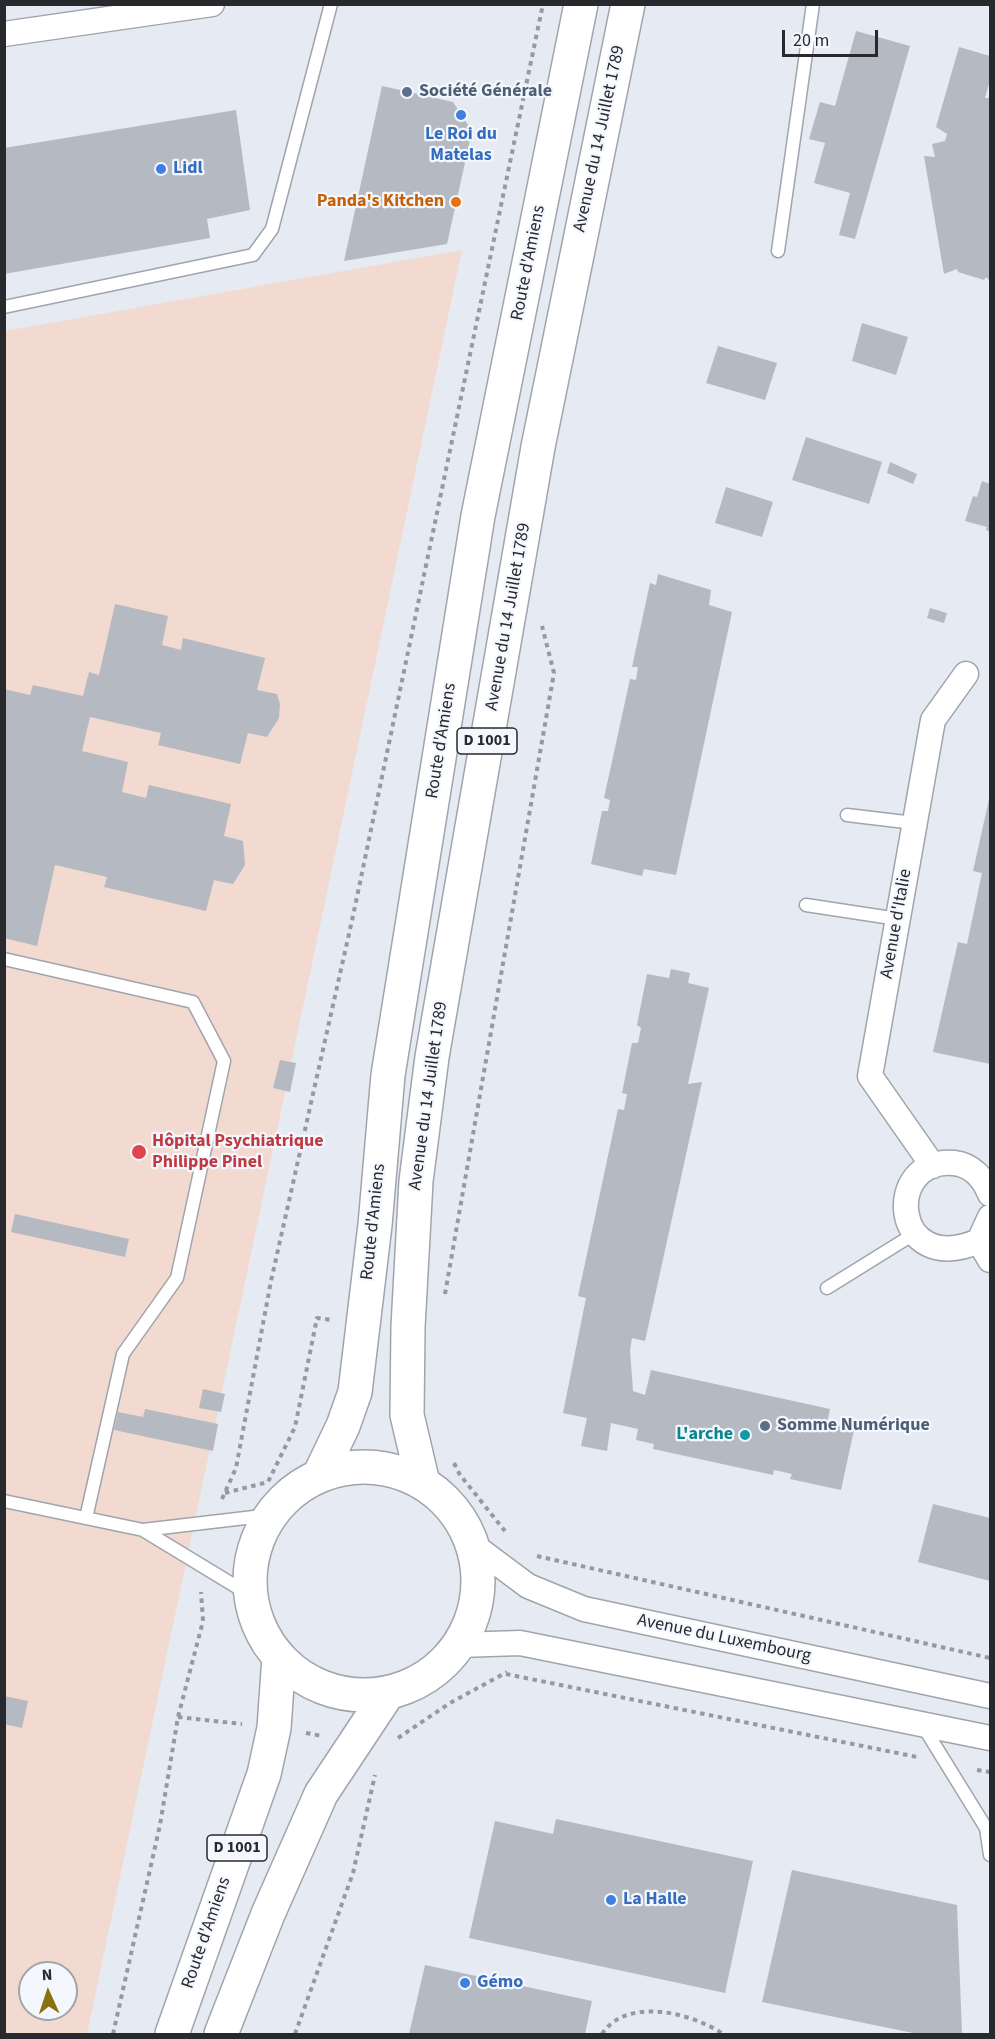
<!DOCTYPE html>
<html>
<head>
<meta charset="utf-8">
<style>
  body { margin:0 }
  #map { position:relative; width:995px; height:2039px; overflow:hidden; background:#e6eaf3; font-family:"Source Sans 3",sans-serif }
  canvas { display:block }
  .frame { position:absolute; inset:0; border:6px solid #27292c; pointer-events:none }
  .north { position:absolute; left:18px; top:1961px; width:60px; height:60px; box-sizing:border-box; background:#f4f7fe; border:2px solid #a2a5aa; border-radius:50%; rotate:357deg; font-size:16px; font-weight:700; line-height:24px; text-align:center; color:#27292c }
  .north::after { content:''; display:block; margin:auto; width:21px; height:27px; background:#8a7011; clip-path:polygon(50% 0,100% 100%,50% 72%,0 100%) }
  .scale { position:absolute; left:782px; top:30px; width:96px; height:27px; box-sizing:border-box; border:3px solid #27292c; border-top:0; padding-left:8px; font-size:18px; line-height:21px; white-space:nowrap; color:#27292c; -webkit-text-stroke:4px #f4f7fe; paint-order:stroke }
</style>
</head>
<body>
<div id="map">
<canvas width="995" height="2039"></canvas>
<div class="frame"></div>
<div class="north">N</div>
<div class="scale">20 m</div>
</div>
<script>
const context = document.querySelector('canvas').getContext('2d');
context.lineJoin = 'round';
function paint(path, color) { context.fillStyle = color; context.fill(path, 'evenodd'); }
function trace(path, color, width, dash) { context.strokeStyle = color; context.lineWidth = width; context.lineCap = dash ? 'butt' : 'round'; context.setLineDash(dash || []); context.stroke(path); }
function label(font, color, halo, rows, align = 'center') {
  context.font = font + ' "Source Sans 3",sans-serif'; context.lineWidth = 4.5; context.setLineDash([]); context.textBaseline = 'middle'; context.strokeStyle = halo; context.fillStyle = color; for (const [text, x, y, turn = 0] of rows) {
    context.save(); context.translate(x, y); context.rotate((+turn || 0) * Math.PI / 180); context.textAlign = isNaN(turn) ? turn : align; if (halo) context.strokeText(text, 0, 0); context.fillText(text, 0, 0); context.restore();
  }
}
const medical = new Path2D(`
  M462,250L87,2034H5V331ZM30,1973H66V2009H30Z`);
const building = new Path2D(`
  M856,31L910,46L855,239L839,235L850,193L814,183L825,143L809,139L820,102L835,106Z
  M959,47L990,56V80L985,98H990V281L986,277L984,280L958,272L957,269L944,274L924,156L935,157L932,144L945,141L947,134L936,127Z
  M382,86L453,102L472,131L447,244L344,261Z
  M236,110L250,210L207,219L210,238L4,274V148Z
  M862,323L908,337L896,375L852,361Z
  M718,346L777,363L765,400L706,383Z
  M806,437L882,462L869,504L792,480Z
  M890,462L917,474L913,484L887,473Z
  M982,481L990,484V532L986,530L987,527L965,521L973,496L977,497Z
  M726,487L773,502L762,537L715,523Z
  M658,574L711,590L709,605L732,612L676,875L644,869L642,876L591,864L602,811H608L610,800L604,798L630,679L636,680L638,667H632L650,583L656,585Z
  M115,604L168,616L162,645L181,650L183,638L265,658L257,690L277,694L280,704L279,718L267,737L248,733L240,764L158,745L161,733L90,717L82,751L128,762L122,792L146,798L149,785L231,804L224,836L243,841L245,865L233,884L214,880L206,911L104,887L107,877L55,865L37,946L4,938V689L30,695L33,685L83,696L89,672L99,675Z
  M930,608L947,613L944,623L927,618Z
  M990,795V1064L933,1052L958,942L967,944L982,873L973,871Z
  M671,969L690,973L688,983L709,988L688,1084L702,1082L645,1341L632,1338L630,1350L633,1391L645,1395L651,1370L830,1409L827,1423L854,1430L841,1490L790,1479L792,1474L774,1470L773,1475L653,1449L654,1444L636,1440L638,1429L611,1423L607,1451L581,1446L587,1418L563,1413L586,1298L578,1296L618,1109L624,1110L627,1094L622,1093L632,1043H638L641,1028L637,1025L647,974L669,978Z
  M280,1060L296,1063L290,1092L273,1088Z
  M15,1214L129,1239L125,1257L11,1232Z
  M203,1389L225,1394L221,1412L199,1408Z
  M145,1409L218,1424L213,1451L114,1430L118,1412L143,1417Z
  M933,1504L990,1518V1581L918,1562Z
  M4,1696L28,1701L22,1728L4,1724Z
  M556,1819L753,1861L725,1993L469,1938L495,1821L553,1834Z
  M792,1870L957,1905L962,2034H918L762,2002Z
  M425,1965L592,2001L585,2034H409Z`);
const path = new Path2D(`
  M445,1294L554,673L542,626
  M454,1463L460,1475L505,1531
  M225,1493L268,1482L295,1427L317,1318L332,1320
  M222,1499L236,1468L271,1281L353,916L543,4
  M537,1556L990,1658
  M506,1674L917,1757
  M178,1717L242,1724
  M306,1733L322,1736
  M398,1738L450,1703L507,1672
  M977,1770L990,1772
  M113,2034L160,1825L178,1717L203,1621L201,1592
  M295,2034L353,1873L375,1775
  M602,2034C627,1996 692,2013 723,2034`);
const service = new Path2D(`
  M778,251L813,4
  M4,307L253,255L272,229L331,4
  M847,815L914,823
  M806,905L898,919
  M4,959L193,1002L224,1061L177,1278L123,1354L86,1518
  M827,1288L914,1234
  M4,1501L143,1530L250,1595
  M143,1530L271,1515
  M923,1726L986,1828L990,1855`);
const minor = new Path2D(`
  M4,34L212,4
  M933,1166L870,1076L933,720L966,674
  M990,1194C984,1179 972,1165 954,1163C883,1156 890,1279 979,1241L990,1217
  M979,1241L990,1260
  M473,1545L528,1586L584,1609L990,1696
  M459,1645L520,1643L990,1738`);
const primary = new Path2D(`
  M250 1581a114 114 0 1 1 228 0a114 114 0 1 1-228 0Z
  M319,1476L343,1426L355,1392L375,1225L388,1075L478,516L581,4
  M423,1483L407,1415L408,1327L416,1181L432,1057L538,447L628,4
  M172,2034L264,1774L274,1728L279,1657
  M221,2034L268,1914L321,1794L388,1693`);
const markers = [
  [407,92,6,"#5c6f8a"],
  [461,115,6,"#3f7fe0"],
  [161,169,6,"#3f7fe0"],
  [456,202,6,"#e8710a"],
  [139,1152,8,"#e0444e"],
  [765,1426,6,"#5c6f8a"],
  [745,1435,6,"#0f9aa8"],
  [611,1900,6,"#3f7fe0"],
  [465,1983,6,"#3f7fe0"]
];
const shields = [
  [487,741,60],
  [237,1848,60]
];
const shieldNames = [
  ["D 1001",487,741],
  ["D 1001",237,1848]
];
const serviceNames = [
  ["Société Générale",419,92],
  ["Somme Numérique",777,1426]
];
const shopNames = [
  ["Le Roi du",461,135,"center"],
  ["Matelas",461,156,"center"],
  ["Lidl",173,169],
  ["La Halle",623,1900],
  ["Gémo",477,1983]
];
const streetNames = [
  ["Avenue du 14 Juillet 1789",600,139,-78],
  ["Route d'Amiens",529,263,-79],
  ["Avenue du 14 Juillet 1789",509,617,-80],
  ["Route d'Amiens",442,741,-81],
  ["Avenue d'Italie",897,924,-80],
  ["Avenue du 14 Juillet 1789",429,1096,-82],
  ["Route d'Amiens",374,1222,-84],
  ["Avenue du Luxembourg",724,1639,12],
  ["Route d'Amiens",207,1933,-71]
];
const foodNames = [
  ["Panda's Kitchen",444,202]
];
const healthNames = [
  ["Hôpital Psychiatrique",152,1142],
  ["Philippe Pinel",152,1163]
];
const cultureNames = [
  ["L'arche",733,1435]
];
paint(medical, '#f2dad0');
paint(building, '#b5b9c1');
trace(service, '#a0a4ac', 15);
trace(minor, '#a0a4ac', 27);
trace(primary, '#a0a4ac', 36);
trace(path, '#9699a0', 4, [4.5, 4.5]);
trace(service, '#fff', 12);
trace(minor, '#fff', 24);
trace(primary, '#fff', 33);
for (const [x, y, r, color] of markers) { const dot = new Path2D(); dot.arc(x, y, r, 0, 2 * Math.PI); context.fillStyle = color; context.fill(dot); trace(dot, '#f4f7fe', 2); }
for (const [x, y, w] of shields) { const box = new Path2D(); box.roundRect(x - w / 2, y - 13, w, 26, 4.5); context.fillStyle = '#f4f7fe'; context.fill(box); trace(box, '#27292c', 1.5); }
label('bold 16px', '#27292c', null, shieldNames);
label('bold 18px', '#4e5e75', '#f4f7fe', serviceNames, 'left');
label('bold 18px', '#366cbe', '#f4f7fe', shopNames, 'left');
label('18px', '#27292c', '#f4f7fe', streetNames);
label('bold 18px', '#c56008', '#f4f7fe', foodNames, 'right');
label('bold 18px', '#be3a42', '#f4f7fe', healthNames, 'left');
label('bold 18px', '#0d838f', '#f4f7fe', cultureNames, 'right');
</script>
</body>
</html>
